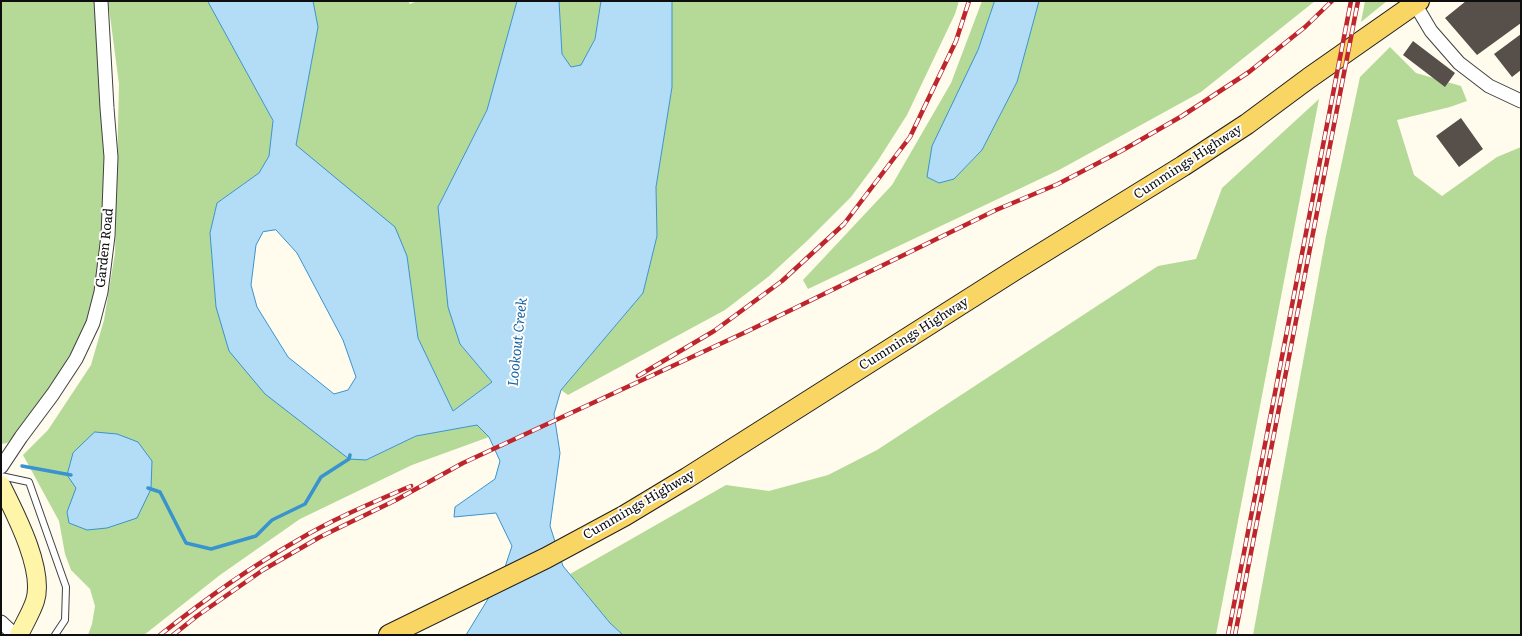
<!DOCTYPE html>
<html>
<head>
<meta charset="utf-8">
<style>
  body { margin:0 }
  #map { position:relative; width:1522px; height:636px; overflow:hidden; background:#fffcee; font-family:Literata,serif }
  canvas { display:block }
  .frame { position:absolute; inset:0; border:2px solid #0e0e0e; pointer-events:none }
</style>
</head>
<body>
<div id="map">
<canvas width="1522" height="636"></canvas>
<div class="frame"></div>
</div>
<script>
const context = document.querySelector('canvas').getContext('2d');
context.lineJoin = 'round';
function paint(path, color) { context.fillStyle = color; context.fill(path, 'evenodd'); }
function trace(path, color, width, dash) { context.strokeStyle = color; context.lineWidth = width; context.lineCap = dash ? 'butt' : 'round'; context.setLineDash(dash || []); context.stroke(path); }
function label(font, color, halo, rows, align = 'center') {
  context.font = font + ' Literata,serif'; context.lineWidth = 4; context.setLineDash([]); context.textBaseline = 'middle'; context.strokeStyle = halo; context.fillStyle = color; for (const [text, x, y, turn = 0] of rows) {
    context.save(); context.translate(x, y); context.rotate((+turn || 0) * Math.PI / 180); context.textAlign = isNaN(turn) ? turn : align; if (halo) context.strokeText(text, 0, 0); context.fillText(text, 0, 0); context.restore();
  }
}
const forest = new Path2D(`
  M1,1H94L99,30L106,156L99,270L92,305L83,338L60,378L18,433L7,443L1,444Z
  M108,1H208L273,121L269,156L259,173L217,203L210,233L216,307L366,460L416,436L477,425L489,437L412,465L300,519L220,575L144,635H88L92,624L95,606L90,589L71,570L65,554L59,521L23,455L48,430L91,365L104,320L115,253L119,84Z
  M313,1H408L410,4L417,1H517L487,110L438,207L460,344L492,382L453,411L418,338L407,256L296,145L318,27Z
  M559,1H601L595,38L581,66L571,67L562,54Z
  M672,1H959L955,14L907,115L877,162L851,197L808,240L768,277L725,310L568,395L561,390L643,293L657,236L656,187L672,87Z
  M982,1H995L978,50L954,179L982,150L1017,82L1039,1H1315L1201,92L1059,170L808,289L803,280L892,185L951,83Z
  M1365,1H1387L1361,22Z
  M1390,47L1416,73L1461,86L1467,101L1450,107L1397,120L1414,175L1442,196L1497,157L1521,147V635H1253L1326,236L1360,77Z
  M1319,99L1216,635H623L610,623L570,574L726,485L769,491L828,475L877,450L1158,266L1196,259L1222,188Z`);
const water = new Path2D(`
  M208,1H313L318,27L296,145L395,227L407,256L418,338L453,411L492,382L460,344L448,307L438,207L487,110L517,1H559L562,54L571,67L581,65L595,39L601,1H672V87L656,187L657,236L643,293L561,390L554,414L560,453L550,526L563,566L610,623L623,635H466L502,576L512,546L496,513L454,517L455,507L495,479L500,461L489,437L477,425L416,436L366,460L349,459L265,394L229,351L216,307L210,233L217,203L259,173L269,156L273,121ZM276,230L297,253L343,340L356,377L348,390L334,394L288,357L257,307L251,285L256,245L263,232Z
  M995,1H1039L1017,82L982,150L954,179L939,183L927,177L932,146L978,50Z
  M95,432L117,434L138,442L152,461L151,489L137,518L107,528L87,530L69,523L67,512L76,488L67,475L73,453Z`);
const stream = new Path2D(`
  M22,466L71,475
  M148,488L160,492L186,543L211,549L256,536L272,520L305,504L321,477L349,459L350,455`);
const building = new Path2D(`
  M1466,1H1521V23L1477,55L1445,18Z
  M1521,34V70L1512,77L1494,54Z
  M1413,41L1455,73L1445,87L1403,55Z
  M1461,118L1483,149L1459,167L1436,136Z`);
const service = new Path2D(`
  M1,476L29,482L66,587L65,620L55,635`);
const minor = new Path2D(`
  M1415,4L1431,31L1459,63L1489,86L1521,101
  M1,467L21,437L53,394L76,359L93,323L101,292L108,236L111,157L107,108L101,1
  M1,622L15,635`);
const secondary = new Path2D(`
  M1,485C15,513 45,570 35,601C31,613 24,624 19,635`);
const primary = new Path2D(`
  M389,635L546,558L624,516L687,478L1018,268L1183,166L1247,124L1309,78L1419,1`);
const rail = new Path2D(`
  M638,376L714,331L782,281L844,224L910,137L956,41L969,1
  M160,635C204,600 249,568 298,540C333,519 374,502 411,486
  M173,635L197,616L263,570L320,537L396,500L463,463L748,331L996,210L1058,184L1123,150L1182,116L1249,72L1305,27L1332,1
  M1228,635L1351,1
  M1235,635L1358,1`);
const streetNames = [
  ["Cummings Highway",1188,162,-33],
  ["Garden Road",105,248,-84],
  ["Cummings Highway",914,334,-32],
  ["Cummings Highway",639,505,-30]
];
const waterNames = [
  ["Lookout Creek",518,342,-84]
];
paint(forest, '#b5da97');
paint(water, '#b3ddf6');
trace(water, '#3993ce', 1);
trace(stream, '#3993ce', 3.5);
paint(building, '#564f4a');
trace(service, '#414141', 8);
trace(minor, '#414141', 15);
trace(secondary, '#303030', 20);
trace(primary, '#1f1f1f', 22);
trace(service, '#fff', 6);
trace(minor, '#fff', 13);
trace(secondary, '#fff5a9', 18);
trace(primary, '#f9d564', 20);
trace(rail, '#be252c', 4.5);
trace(rail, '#fff', 3, [9]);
label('13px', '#0e0e0e', '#fff', streetNames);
label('italic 14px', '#1664a0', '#fff', waterNames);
</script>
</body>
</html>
